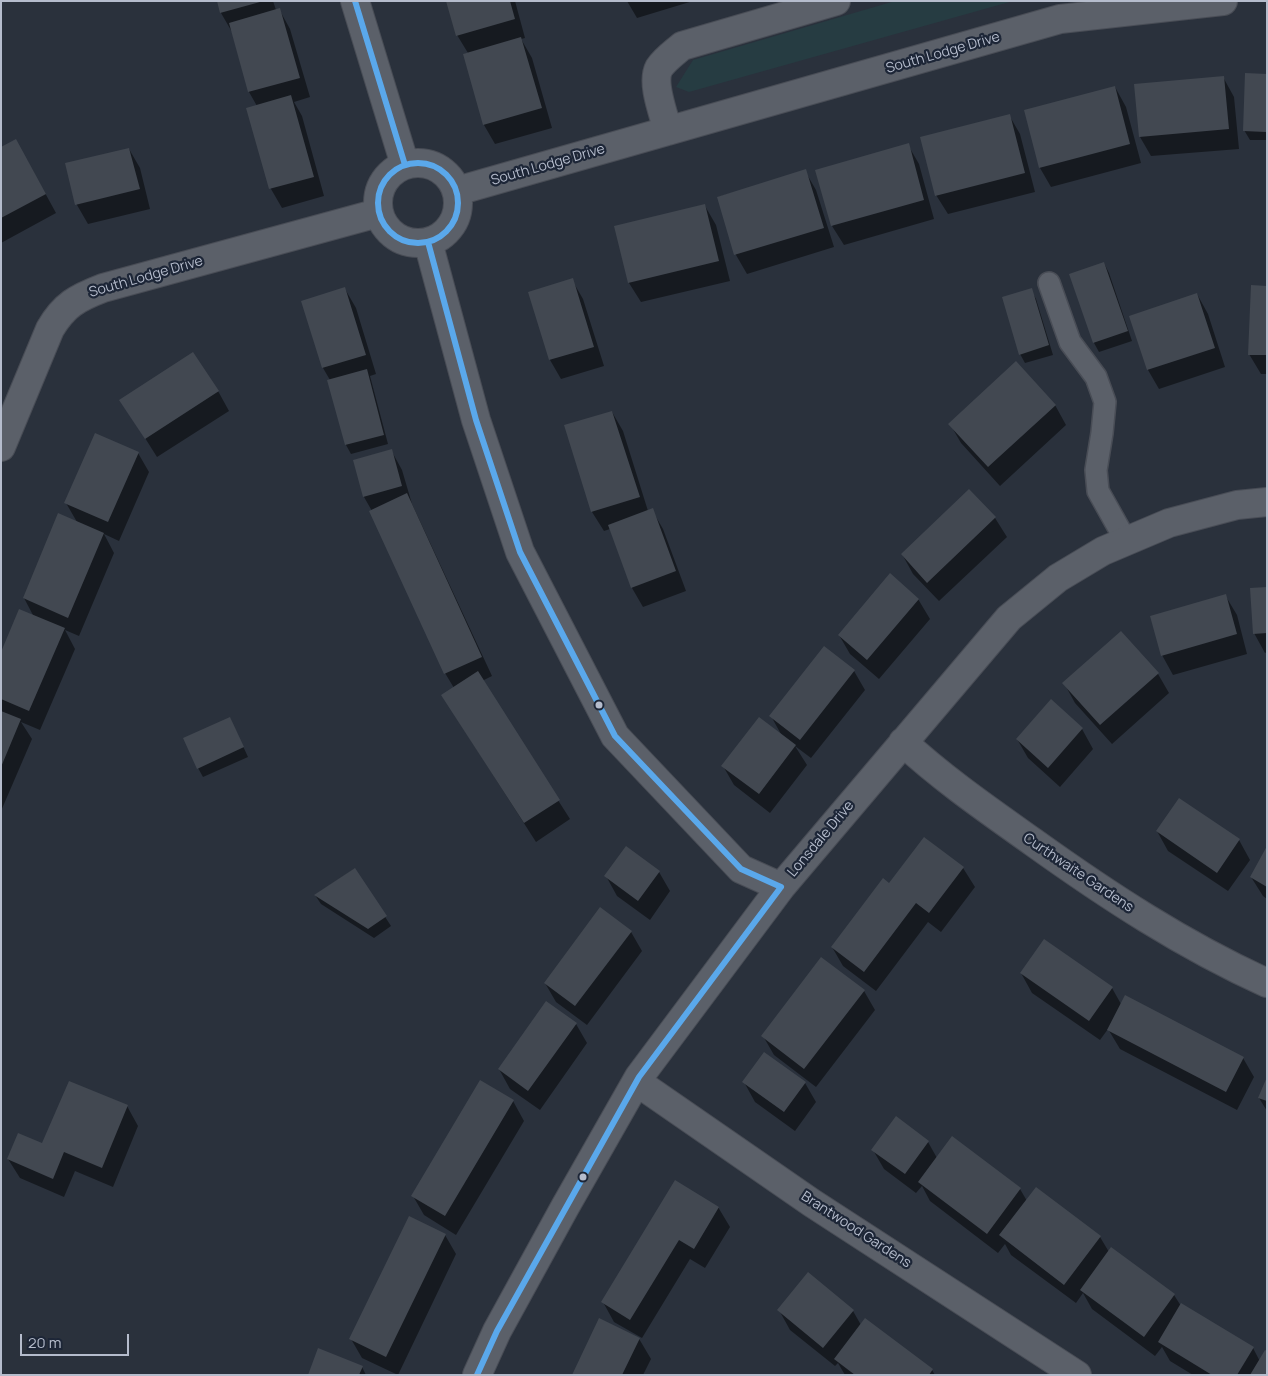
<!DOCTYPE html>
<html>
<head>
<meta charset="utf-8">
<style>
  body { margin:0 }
  #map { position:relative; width:1268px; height:1376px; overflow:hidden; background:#2a313c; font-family:Manrope,sans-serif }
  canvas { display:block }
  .frame { position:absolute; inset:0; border:2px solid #b5bccc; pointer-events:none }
  .scale { position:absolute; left:20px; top:1334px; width:109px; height:22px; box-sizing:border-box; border:2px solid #b5bccc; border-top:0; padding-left:6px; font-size:15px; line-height:18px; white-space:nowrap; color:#b5bccc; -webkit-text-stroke:4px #1d2637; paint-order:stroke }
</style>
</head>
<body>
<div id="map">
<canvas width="1268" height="1376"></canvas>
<div class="frame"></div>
<div class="scale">20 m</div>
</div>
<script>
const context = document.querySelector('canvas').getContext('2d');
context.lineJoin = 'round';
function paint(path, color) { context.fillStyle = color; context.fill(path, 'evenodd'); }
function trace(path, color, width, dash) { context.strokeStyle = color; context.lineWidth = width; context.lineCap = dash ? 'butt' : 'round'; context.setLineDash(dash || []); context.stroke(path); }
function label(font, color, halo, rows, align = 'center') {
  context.font = font + ' Manrope,sans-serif'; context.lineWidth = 4.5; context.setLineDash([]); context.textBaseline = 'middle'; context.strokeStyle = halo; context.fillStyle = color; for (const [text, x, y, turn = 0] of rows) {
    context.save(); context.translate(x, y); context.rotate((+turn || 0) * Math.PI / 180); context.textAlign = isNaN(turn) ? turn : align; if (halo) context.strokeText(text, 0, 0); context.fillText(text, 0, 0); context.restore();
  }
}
const green = new Path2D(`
  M895,1H1013L689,92L676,87L693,60Z`);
const shadow = new Path2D(`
  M218,1H273L276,10L279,9L290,29L310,97L294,102L302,116L324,196L282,208L271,189L248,109L257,106L249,92L232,32L221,13Z
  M448,1H515L525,38L521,39L532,58L552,128L495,144L484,125L464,54L468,53L457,35Z
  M627,1H693L637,18Z
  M1267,75V140H1250L1244,130Z
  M1223,77L1234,97L1239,149L1151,156L1140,137Z
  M1115,87L1126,107L1141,163L1051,187L1040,168L1025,111Z
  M1009,115L1020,134L1035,192L948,214L936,195Z
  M908,145L919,164L934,219L844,245L832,226Z
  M1,149L27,160L56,213L1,243Z
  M129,149L140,168L150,209L88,224L77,205L66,164Z
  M805,171L816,190L834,247L747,274L736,255L718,197Z
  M705,206L716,225L730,281L641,302L629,283L616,227Z
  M1104,263L1109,273L1132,341L1099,352L1094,343L1071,275Z
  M572,280L583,299L604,366L561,379L550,360L530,293Z
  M1267,287V374H1261L1249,354Z
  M345,289L356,308L376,374L370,376L388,444L351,454L346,445L330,380L323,368L303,302Z
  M1031,290L1036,299L1053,355L1025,363L1020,354Z
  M1197,294L1208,314L1225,367L1159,389L1148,370L1131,317Z
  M218,391L229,411L157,457L121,400Z
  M1055,405L1066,425L1000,486L961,443L950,424Z
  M612,412L623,431L648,511L652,510L663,529L686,591L643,607L632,588L610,529L604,531L592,512Z
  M391,450L402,470L412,504L492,676L482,681L570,819L536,842L454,714V688L445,673L372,511L364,497L355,460Z
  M138,453L149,472L119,541L104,534L114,553L79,636L65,630L75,649L40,730L21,722L32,739L1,811V655L34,617L24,598L77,522L66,503Z
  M969,490L995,518L1007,537L939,601L913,574L902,554Z
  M1267,588V652L1265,653L1254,633Z
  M1225,595L1237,615L1247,654L1173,675L1162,655Z
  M918,599L930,619L879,679L850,654L839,635Z
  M854,671L865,690L811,758L795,746L807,765L770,813L734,785L723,766L782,736L771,716Z
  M1158,674L1169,693L1112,744L1075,703L1064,683Z
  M1051,701L1082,729L1093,749L1060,787L1028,758L1017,739Z
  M230,718L248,757L203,777L198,768Z
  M1157,831L1239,840L1250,860L1228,891L1168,851Z
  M925,838L963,868L975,887L941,932L928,922L876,991L843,966L832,947L890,884Z
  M1267,849V899L1263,896L1251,877Z
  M354,869L391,926L374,938L321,904L315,895Z
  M659,872L670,891L650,920L617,896L606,876Z
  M631,932L642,951L587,1025L556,1002L545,983Z
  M1021,973L1112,988L1121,1004L1243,1058L1254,1077L1237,1110L1120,1049L1108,1029L1100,1040L1032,993Z
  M864,991L875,1010L816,1087L774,1055L763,1036Z
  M576,1024L587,1043L540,1110L510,1089L499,1069Z
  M1267,1080V1111L1259,1098Z
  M480,1082L513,1101L524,1121L456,1235L424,1215L413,1196Z
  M744,1082L805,1083L816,1102L795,1131L755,1102Z
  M127,1106L138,1126L113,1187L75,1171L64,1197L20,1178L8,1159Z
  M928,1142L937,1158L1020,1189L1027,1201L1100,1237L1109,1252L1174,1295L1181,1306L1253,1348L1267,1375H1193L1170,1361L1162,1347L1155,1356L1092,1309L1083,1293L1076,1303L1011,1255L1005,1244L998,1253L930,1201L922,1186L916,1193L884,1169L873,1150Z
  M718,1207L730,1227L705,1268L690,1259L642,1338L614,1322L603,1302Z
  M445,1235L456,1254L398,1375L362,1358L351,1339Z
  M808,1274L853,1311L861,1325L932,1370L935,1375H845L838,1363L835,1366L790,1330L779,1310Z
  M638,1337L651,1359L643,1375H573Z
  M362,1367L366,1375H309Z`);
const building = new Path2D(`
  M217,1H260V2L220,13Z
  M446,1H510L515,19L456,36Z
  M280,8L300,78L248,92L229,23Z
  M521,37L542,108L483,125L463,54Z
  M1245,73L1267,74L1266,132L1243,131Z
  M1224,76L1229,129L1139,137L1134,84Z
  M1115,86L1130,144L1039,168L1024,110Z
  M291,95L314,177L269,189L246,108Z
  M1010,114L1025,173L935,196L920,137Z
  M16,139L46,194L1,218V147Z
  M909,143L924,200L831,226L815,170Z
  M129,148L140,189L75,205L65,163Z
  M806,169L824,228L734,255L717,197Z
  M705,204L719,261L628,283L614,226Z
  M1104,262L1128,331L1093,343L1069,274Z
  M573,278L594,347L549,360L528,292Z
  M1251,285L1267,286V355H1248Z
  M345,287L366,355L322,368L301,301Z
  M1032,288L1049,345L1019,355L1002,297Z
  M1197,293L1215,348L1147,370L1129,316Z
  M193,352L219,391L145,439L119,400Z
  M1016,361L1056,405L988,467L948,424Z
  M367,369L384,435L345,445L327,380Z
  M612,411L640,497L591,512L564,425Z
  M95,433L139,452L108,522L64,503Z
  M392,449L402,486L363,497L353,460Z
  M969,489L996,517L927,583L901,554Z
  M407,493L482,657L444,674L369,511Z
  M653,508L676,571L631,588L608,525Z
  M58,513L104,533L68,618L23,598Z
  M890,573L919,599L867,660L838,635Z
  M1267,587V633L1253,634L1250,588Z
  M1226,594L1237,634L1161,656L1150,616Z
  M19,609L65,628L29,711L1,699V652Z
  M1121,631L1159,673L1100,725L1062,683Z
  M824,646L855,670L800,740L769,716Z
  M478,671L560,800L524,823L441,695Z
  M1051,699L1083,728L1048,768L1016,739Z
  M1,711L21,719L1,767Z
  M230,717L244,747L197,769L183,738Z
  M759,717L796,745L759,794L721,766Z
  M1179,798L1240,839L1217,873L1156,831Z
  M924,837L964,867L929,913L916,903L864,972L831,947L883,878L889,883Z
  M626,846L660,871L638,901L604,876Z
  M1267,846V887L1250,877Z
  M355,868L387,916L368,929L314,895Z
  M600,907L632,931L575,1006L544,983Z
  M1044,939L1113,987L1089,1021L1020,973Z
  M821,957L865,990L804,1069L761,1036Z
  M1125,995L1244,1057L1226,1092L1107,1030Z
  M546,1001L577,1023L528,1091L498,1069Z
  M764,1052L806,1082L784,1112L742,1082Z
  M1267,1077V1101L1258,1098Z
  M480,1080L514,1100L445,1216L411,1196Z
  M69,1081L128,1105L102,1168L64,1152L53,1179L7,1159L18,1133L42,1143Z
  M896,1116L929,1141L905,1174L871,1150Z
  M952,1136L1021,1188L987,1234L918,1182Z
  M675,1180L719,1207L694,1249L679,1240L630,1320L601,1302Z
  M1036,1187L1101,1236L1064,1285L999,1235Z
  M409,1216L446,1234L386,1357L349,1339Z
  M1111,1247L1175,1294L1144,1337L1080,1290Z
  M808,1272L854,1310L823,1348L777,1310Z
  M1181,1303L1254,1347L1237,1375H1212L1158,1342Z
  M599,1318L640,1338L622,1375H572Z
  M865,1318L933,1369L929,1375H855L834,1359Z
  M318,1348L363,1366L359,1375H308Z
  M1265,1350L1267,1351V1375H1250Z`);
const service = new Path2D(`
  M1049,283L1070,342L1096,377L1105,402L1102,433L1096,470L1098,491L1126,541`);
const minor = new Path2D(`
  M355,1L405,165
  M668,131C664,115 651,83 659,68C665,59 674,53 682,46L836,1
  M378 203a40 40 0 1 1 80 0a40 40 0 1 1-80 0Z
  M457,191L1060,19L1223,1
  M428,242L476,420L520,552L615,736L741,869L781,887
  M1,447L50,329C64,305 77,298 103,288L378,213
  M903,742C943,779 988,810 1033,842C1107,895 1183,945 1267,983
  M637,1082L812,1203L1077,1375
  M477,1375L497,1331L565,1207L639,1077L781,887L1009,618L1058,578L1103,551L1169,523L1237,505L1267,502`);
const bus1 = new Path2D(`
  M355,1L405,165
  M378 203a40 40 0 1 1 80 0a40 40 0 1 1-80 0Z
  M428,242L476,420L520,552L615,736L741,869L781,887
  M477,1375L497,1331L639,1077L781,887`);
const markers = [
  [599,705,4.5,"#b5bccc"],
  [583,1177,4.5,"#b5bccc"]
];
const streetNames = [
  ["South Lodge Drive",943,53,-16],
  ["South Lodge Drive",548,165,-16],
  ["South Lodge Drive",146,277,-16],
  ["Lonsdale Drive",821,839,-50],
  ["Curthwaite Gardens",1078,873,34],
  ["Brantwood Gardens",856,1230,33]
];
paint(green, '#263c42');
paint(shadow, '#0007');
paint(building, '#424851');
trace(service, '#494d56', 24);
trace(minor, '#494d56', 30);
trace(service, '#5b6069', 21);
trace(minor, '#5b6069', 28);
trace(bus1, '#5aa8eb', 6);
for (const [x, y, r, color] of markers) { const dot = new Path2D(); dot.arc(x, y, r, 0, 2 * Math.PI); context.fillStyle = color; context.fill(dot); trace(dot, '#1d2637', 2); }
label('14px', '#b5bccc', '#1d2637', streetNames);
</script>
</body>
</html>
